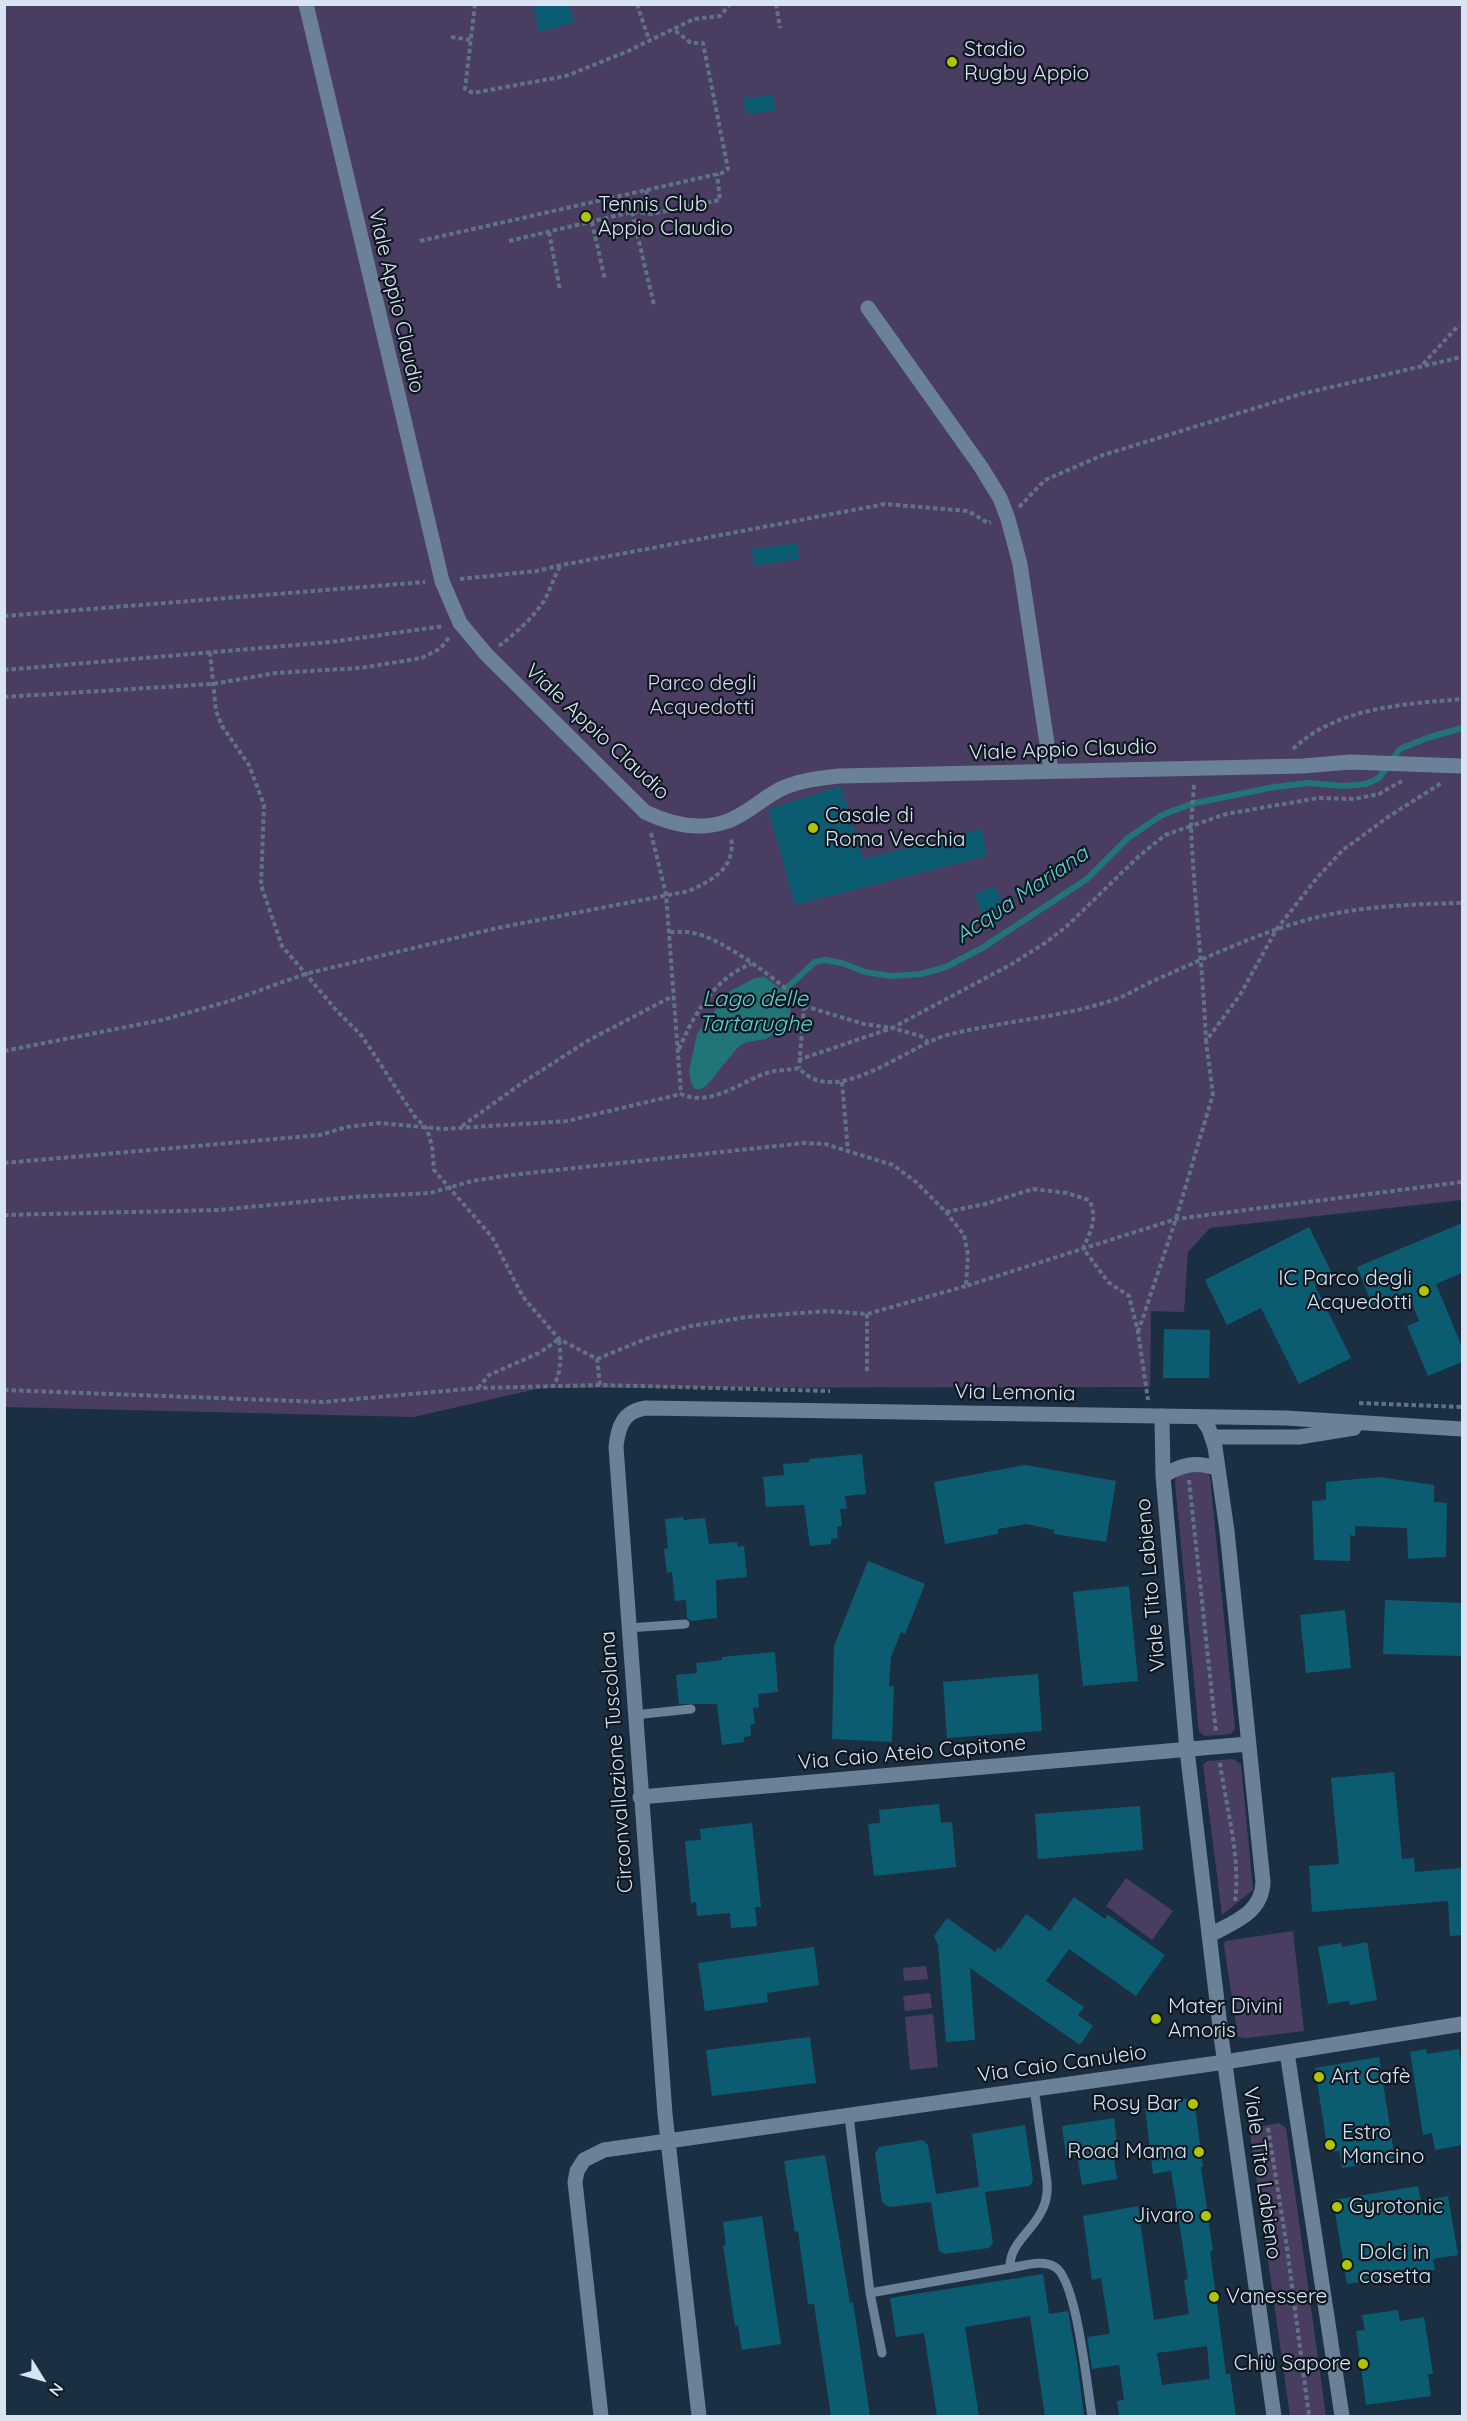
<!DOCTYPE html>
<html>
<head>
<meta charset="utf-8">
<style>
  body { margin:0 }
  #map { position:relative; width:1467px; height:2421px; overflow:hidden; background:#1b2f42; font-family:Quicksand,sans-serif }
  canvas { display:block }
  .frame { position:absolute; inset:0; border:6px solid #d8e4f1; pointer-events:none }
  .north { position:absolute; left:12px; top:2349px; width:60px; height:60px; -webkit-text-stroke:4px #0e171f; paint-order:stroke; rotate:127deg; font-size:16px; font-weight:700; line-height:24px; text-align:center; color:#d8e4f1 }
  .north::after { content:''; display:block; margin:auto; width:21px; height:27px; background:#d8e4f1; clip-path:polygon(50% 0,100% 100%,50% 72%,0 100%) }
</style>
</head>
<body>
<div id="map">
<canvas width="1467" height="2421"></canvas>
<div class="frame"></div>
<div class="north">N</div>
</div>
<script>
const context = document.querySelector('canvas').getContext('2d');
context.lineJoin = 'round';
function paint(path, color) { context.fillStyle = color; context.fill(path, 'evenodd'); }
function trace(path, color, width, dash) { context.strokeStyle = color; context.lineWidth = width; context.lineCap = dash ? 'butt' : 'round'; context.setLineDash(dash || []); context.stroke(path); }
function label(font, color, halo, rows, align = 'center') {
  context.font = font + ' Quicksand,sans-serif'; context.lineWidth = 4.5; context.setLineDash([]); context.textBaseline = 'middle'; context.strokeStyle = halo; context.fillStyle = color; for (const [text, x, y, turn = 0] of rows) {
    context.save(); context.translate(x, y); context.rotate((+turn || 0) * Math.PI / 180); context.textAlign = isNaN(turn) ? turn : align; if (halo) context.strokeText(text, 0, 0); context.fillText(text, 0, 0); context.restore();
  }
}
const green = new Path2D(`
  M5,5H1462V1200L1210,1228L1188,1252L1184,1312L1151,1311L1150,1387L541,1388L413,1417L5,1407Z
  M1183,1471L1207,1472L1210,1477L1235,1728L1231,1734L1205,1736L1199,1732L1175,1483L1176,1476Z
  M1233,1759L1241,1764L1253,1890L1222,1915L1203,1764L1208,1761Z
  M1126,1878L1173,1911L1152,1940L1106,1906Z
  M1293,1931L1304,2031L1247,2038L1238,2037L1224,1946L1225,1941Z
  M926,1966L928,1979L904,1981L903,1968Z
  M930,1993L932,2008L905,2011L903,1996Z
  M933,2014L938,2067L910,2070L905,2017Z
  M1279,2123L1286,2128L1326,2416H1290L1250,2133L1256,2127Z`);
const water = new Path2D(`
  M765,977L791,997L790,1019L781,1031L766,1039L747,1042L738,1047L707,1085L701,1089H695L691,1083L689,1071L697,1034L730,991L755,978Z`);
const stream = new Path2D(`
  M779,995L815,962L825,960L842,963L865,972L892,976L921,974L946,967L982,948L1087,879L1128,838L1162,815L1191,804L1274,787L1309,783L1343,786L1366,784L1379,778L1400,749L1427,738L1462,728`);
const building = new Path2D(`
  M533,4H569L574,23L539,32Z
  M774,95L775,111L745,114L744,98Z
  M797,543L799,559L754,566L752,549Z
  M841,786L863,859L982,829L987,856L795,905L768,809Z
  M995,886L1003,906L982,914L975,894Z
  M1462,1223V1273L1436,1284L1462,1347V1362L1428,1376L1407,1326L1419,1321L1407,1292L1373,1307L1357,1267Z
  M1309,1227L1334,1277L1315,1286L1351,1358L1299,1384L1261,1308L1227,1325L1205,1280Z
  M1164,1329L1210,1330L1209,1378H1163Z
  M862,1454L866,1494L845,1496L847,1509H840L842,1526L837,1527L838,1538L831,1539V1544L810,1546L804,1505L766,1507L763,1477L784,1475L783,1464L809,1462V1459Z
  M1025,1465L1116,1481L1106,1542L1054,1534V1530L1027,1524L998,1529V1534L945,1544L934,1482Z
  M1379,1477L1434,1485V1502L1447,1503L1446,1557L1408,1559L1407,1528L1355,1526V1536L1350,1535V1561L1314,1560L1312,1501L1326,1500V1482Z
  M683,1517L684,1520L705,1518L709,1544L737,1542L738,1547L744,1546L747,1577L716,1580L717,1618L691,1621L687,1618L686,1600L675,1601L672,1572L667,1573L664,1549L668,1548L665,1519Z
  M868,1561L925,1584L905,1634L901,1632L891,1657L889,1686H894L892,1742L832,1739L834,1646Z
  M1129,1586L1138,1681L1083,1686L1073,1592Z
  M1385,1600L1462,1603V1656L1383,1654Z
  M1345,1610L1351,1668L1306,1673L1300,1615Z
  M775,1652L778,1692L758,1694L759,1707L753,1708L755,1724L750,1725L751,1736L744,1737V1742L722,1745L717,1704H679L676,1675L697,1673L696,1663L722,1660V1657Z
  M1038,1674L1042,1731L947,1738L943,1682Z
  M1394,1772L1402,1859L1414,1858L1415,1872L1462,1868V1935L1450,1936L1448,1901L1312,1912L1309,1866L1339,1864L1331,1778Z
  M939,1804L941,1823L952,1822L956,1867L874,1876L868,1824L880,1823L879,1810Z
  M1140,1806L1143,1850L1038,1859L1035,1814Z
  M752,1823L761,1907H755L757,1926L731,1928L730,1913L697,1916L696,1902L691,1903L685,1841L701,1840L700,1829Z
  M1074,1897L1105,1919L1108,1915L1165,1955L1136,1996L1069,1949L1046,1981L1084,2007L1078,2015L1093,2026L1080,2045L970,1968L975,2040L946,2042L938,1945L934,1936L947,1918L995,1952L998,1947L1001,1949L1026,1914L1050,1931Z
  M1367,1942L1377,2000L1350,2005L1349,2001L1328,2004L1318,1947L1341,1943L1342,1947Z
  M814,1947L819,1985L767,1993L768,2002L705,2011L698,1963Z
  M810,2037L816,2083L712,2096L706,2050Z
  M1426,2049L1427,2054L1459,2049L1461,2061L1462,2060V2145L1435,2150L1432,2133L1423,2135L1410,2052Z
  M1379,2057L1395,2159L1342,2168L1339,2151L1328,2152L1315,2068Z
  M1194,2098L1203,2167H1201L1213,2251H1210L1226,2374H1230L1236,2416H1119L1117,2401L1124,2400L1119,2365L1092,2369L1087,2337L1110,2334L1101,2278L1092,2280L1083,2216L1138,2206L1154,2320L1189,2314L1184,2280L1188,2279L1171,2171L1153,2174L1145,2108L1176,2104L1175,2100ZM1207,2346L1210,2379L1162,2385L1157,2353Z
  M1114,2118L1117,2143L1112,2144L1117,2179L1082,2185L1077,2155L1066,2156L1062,2126Z
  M1025,2125L1033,2180L1030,2186L985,2192L993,2243L989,2248L945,2254L939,2251L931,2202L889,2207L882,2202L875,2153L879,2147L923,2140L928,2145L936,2194L979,2187L972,2134Z
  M825,2155L850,2303L853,2302L870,2416H831L814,2304H808L798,2231L795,2232L784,2161Z
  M1418,2186L1421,2201L1448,2196L1458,2255L1433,2259L1435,2270L1347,2284L1333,2200Z
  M762,2216L781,2344L742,2350L738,2326H735L723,2245H726L723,2222Z
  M1043,2274L1049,2314L1068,2311L1077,2361L1084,2416H1045L1030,2316L965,2327L979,2416H937L924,2333L896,2337L890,2298Z
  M1398,2310L1400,2321L1424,2317L1433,2374H1428L1431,2396L1366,2405L1356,2331L1365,2330L1362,2315Z`);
const path = new Path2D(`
  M475,4L465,89L473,93L566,76L626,52L694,19L720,16L730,4
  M637,4L649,40
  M776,4L780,28
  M451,37L471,40
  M646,190L652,214
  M632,212L654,305
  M592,222L605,280
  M549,232L560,290
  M420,241L722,173L728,169L703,43H691L673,29
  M509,241L632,212L652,214L720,200L717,174
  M1423,364L1459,325
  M1019,507L1045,480L1103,455L1301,394L1462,357
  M460,579L537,571L562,565L885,504L968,511L988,523L991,522
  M4,616L425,582
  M499,646C515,634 535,616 545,599C551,588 554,576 561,565
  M210,652L216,711L222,726L249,765L264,805L261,885L282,946L337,1011L362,1036L415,1117L427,1129L432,1146L434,1170L492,1237L523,1297L559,1339L597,1359L600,1385L830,1391
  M4,670L331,642L444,626
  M4,697L212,684L276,673L360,668L422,658L441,648L450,636
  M1293,749C1337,707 1405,704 1462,699
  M1194,785L1191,826L1226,814L1318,798L1354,799L1379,794L1402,781
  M651,833L666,894L681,1094
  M670,932C677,932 685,931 693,933C719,936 786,985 804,1006L799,1068
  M804,1006L864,1024L892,1028L1010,965L1045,943L1067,926L1139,856L1165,835L1191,826C1194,898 1203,969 1206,1041
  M679,1049C693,1016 715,977 751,964
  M4,1051L162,1020L230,1001L305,974L497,928L689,891C714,879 736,868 731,837
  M798,1060L892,1028L921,1036L928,1042
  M842,1082L848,1151
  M462,1126L522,1083L589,1040L673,996
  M4,1163L320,1135L347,1127L379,1123L444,1129L567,1121L681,1094C712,1108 742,1080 770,1072C779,1070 789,1070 799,1068C835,1110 907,1046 947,1035C1003,1021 1061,1018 1116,999C1129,994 1140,987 1153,981C1206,958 1261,931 1318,917C1365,906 1414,904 1462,903
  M946,1212L985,1204L1033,1189L1067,1193L1089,1200C1098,1217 1091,1232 1083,1248L1108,1282L1129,1296L1138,1332L1148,1400
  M4,1215L218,1210L353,1197L430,1193L472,1181L511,1175L804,1143L825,1144L893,1165L916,1182L946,1212L964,1235L968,1255L966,1286L1176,1219L1462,1182
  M1138,1332L1176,1219L1213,1094L1206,1041L1240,995L1276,930L1316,879L1343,850L1388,817L1443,782
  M597,1359L648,1338L691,1326L747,1317L828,1311L867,1314L966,1286
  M867,1371V1314
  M478,1388L489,1375L539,1353L559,1339C561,1356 562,1370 554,1385
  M4,1390L323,1402L478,1388L600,1385
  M1359,1403L1462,1407
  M1189,1480L1216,1732
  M1147,1548L1148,1561
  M1220,1763C1226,1807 1241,1858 1235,1901
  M1268,2128L1287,2248L1309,2416`);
const lane = new Path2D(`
  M628,1628L685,1624
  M634,1715L691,1709
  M849,2116L870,2293L882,2353
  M1010,2268C1023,2266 1043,2259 1055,2267C1077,2280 1087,2388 1092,2416
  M870,2293L1010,2268C1009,2245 1030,2233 1040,2214C1046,2204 1048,2193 1047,2182L1034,2088`);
const street = new Path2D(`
  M306,4L442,581L460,623L486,654L645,812C670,824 698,831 725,822C747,815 764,796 785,787C803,780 821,778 839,776L1303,766L1350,762L1462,766
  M868,308L981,467L1000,498L1008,519L1020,564L1051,770
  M1162,1416L1163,1476L1187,1750L1222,2043L1274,2416
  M1201,1417L1209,1429L1215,1447L1227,1531L1263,1882C1262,1913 1234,1922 1210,1935
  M1212,1437H1299L1354,1428
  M1163,1476C1182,1464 1197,1461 1218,1469
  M640,1797L1248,1744
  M1287,2052L1342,2416
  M601,2416L575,2182L577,2171L584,2160L604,2150L1225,2062L1462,2024
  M699,2416L665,2114L616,1447C618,1427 623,1411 646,1408L1286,1418L1462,1429`);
const markers = [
  [952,62,6,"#b0c500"],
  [586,217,6,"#b0c500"],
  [813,828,6,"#b0c500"],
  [1424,1291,6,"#b0c500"],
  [1156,2019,6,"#b0c500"],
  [1319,2077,6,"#b0c500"],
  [1193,2104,6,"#b0c500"],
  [1330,2145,6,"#b0c500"],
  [1199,2152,6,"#b0c500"],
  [1337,2207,6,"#b0c500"],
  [1206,2216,6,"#b0c500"],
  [1347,2265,6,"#b0c500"],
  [1214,2297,6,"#b0c500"],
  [1363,2364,6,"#b0c500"]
];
const poiNames = [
  ["Stadio",964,50],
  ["Rugby Appio",964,74],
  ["Tennis Club",598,205],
  ["Appio Claudio",598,229],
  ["Casale di",825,816],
  ["Roma Vecchia",825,840],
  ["IC Parco degli",1412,1279,"right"],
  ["Acquedotti",1412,1303,"right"],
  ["Mater Divini",1168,2007],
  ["Amoris",1168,2031],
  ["Art Cafè",1331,2077],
  ["Rosy Bar",1181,2104,"right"],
  ["Estro",1342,2133],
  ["Mancino",1342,2157],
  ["Road Mama",1187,2152,"right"],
  ["Gyrotonic",1349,2207],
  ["Jivaro",1194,2216,"right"],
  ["Dolci in",1359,2253],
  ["casetta",1359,2277],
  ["Vanessere",1226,2297],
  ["Chiù Sapore",1351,2364,"right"]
];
const streetNames = [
  ["Viale Appio Claudio",396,301,77],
  ["Viale Appio Claudio",597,732,43],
  ["Viale Appio Claudio",1063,750,-2],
  ["Via Lemonia",1015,1393,1],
  ["Viale Tito Labieno",1151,1585,-95],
  ["Via Caio Ateio Capitone",912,1753,-5],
  ["Circonvallazione Tuscolana",617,1762,-94],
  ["Via Caio Canuleio",1062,2064,-8],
  ["Viale Tito Labieno",1262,2173,82]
];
const parkNames = [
  ["Parco degli",702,684],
  ["Acquedotti",702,708]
];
const waterNames = [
  ["Acqua Mariana",1022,895,-34],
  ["Lago delle",755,999],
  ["Tartarughe",755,1024]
];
paint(green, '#4a3d62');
paint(water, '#227576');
trace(stream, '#227576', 6);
paint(building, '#0c5c71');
trace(path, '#617283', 4, [4.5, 3]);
trace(lane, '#6b8197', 9);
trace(street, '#6b8197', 15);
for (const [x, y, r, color] of markers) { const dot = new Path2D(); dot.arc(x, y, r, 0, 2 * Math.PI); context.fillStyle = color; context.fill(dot); trace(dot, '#0e171f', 2); }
label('21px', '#d8e4f1', '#0e171f', poiNames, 'left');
label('21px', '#d8e4f1', '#0e171f', streetNames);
label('21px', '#ded5f3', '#0e171f', parkNames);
label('italic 22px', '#5cd4d4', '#0e171f', waterNames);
</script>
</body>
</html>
